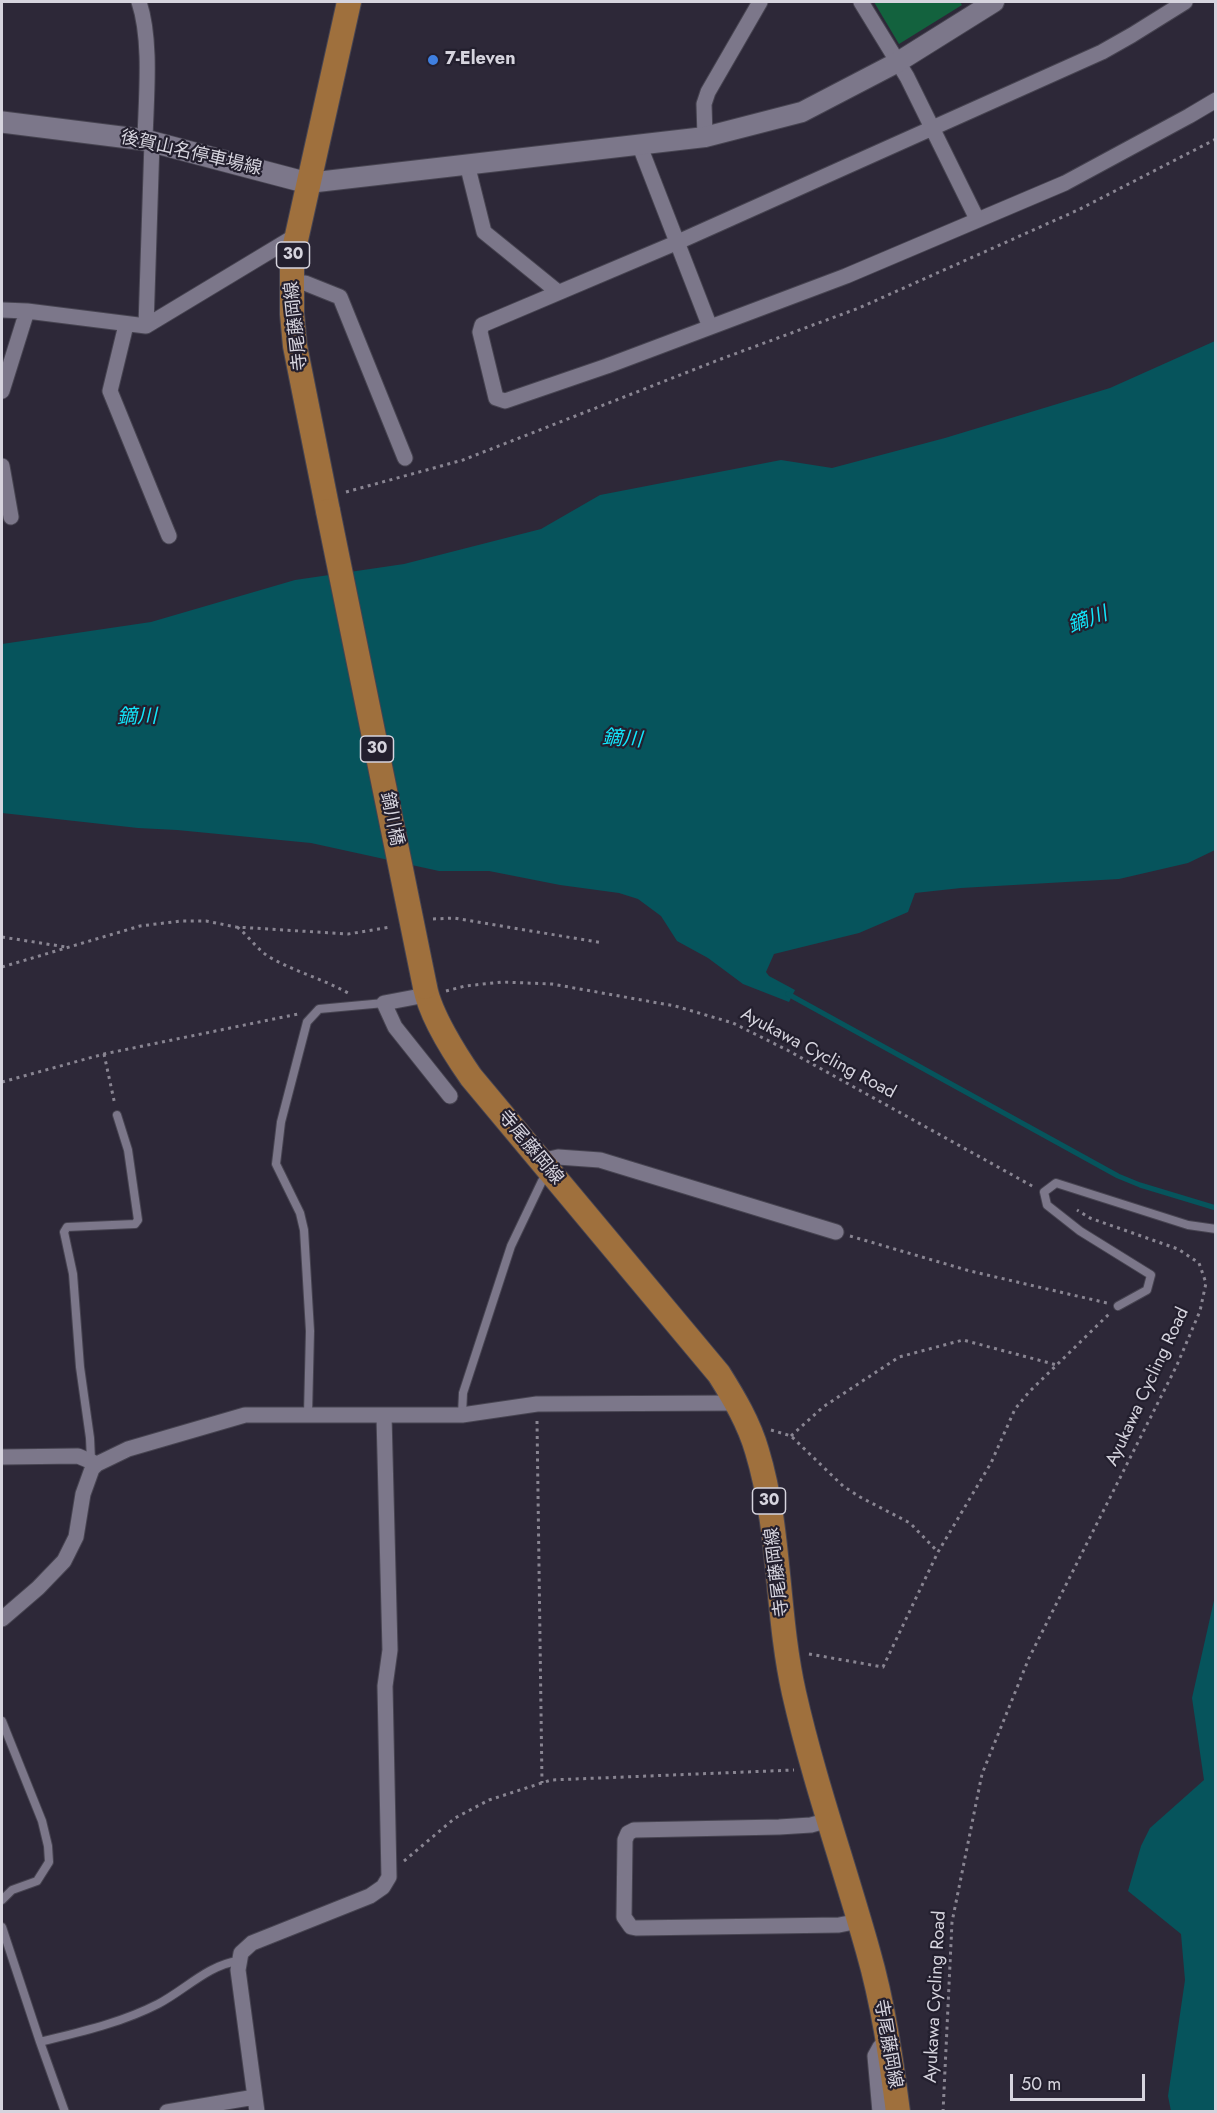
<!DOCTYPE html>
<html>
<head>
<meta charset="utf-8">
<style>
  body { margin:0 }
  #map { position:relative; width:1217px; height:2113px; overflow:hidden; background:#2d2838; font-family:Jost,sans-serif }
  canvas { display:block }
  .frame { position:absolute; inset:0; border:3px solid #d6d4de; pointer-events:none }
  .scale { position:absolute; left:1010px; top:2074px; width:135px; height:27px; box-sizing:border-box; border:3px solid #d6d4de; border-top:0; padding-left:8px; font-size:18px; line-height:21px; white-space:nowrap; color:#d6d4de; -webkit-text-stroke:4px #231f2e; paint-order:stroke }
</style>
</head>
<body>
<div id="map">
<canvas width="1217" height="2113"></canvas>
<div class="frame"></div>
<div class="scale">50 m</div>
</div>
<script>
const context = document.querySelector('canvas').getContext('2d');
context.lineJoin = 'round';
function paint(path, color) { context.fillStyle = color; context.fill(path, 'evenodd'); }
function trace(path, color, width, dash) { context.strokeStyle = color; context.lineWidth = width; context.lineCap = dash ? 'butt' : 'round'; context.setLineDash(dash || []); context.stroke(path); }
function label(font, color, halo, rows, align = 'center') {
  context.font = font + ' Jost,"Noto Sans JP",sans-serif'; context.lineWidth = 4.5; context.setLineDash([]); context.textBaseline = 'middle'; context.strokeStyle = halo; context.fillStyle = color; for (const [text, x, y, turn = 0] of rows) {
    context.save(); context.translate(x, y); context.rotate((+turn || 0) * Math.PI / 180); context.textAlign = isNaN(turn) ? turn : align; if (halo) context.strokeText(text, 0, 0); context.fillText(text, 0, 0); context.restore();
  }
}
const green = new Path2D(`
  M874,2H960L962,5L899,44Z`);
const water = new Path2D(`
  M1215,341V850L1188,863L1119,879L961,888L915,893L908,912L859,933L774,954L766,972L769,976L795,990L789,1002L743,984L708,958L677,941L661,916L638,899L619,893L560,885L489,871H439L311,843L177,830L138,828L2,813V644L151,622L295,580L404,564L541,529L600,495L781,460L832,468L945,438L1110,388Z
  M1215,1596V2111H1171L1168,2096L1185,1980L1181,1934L1128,1891L1141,1846L1150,1828L1204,1780L1192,1698Z`);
const stream = new Path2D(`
  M788,994L1118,1176L1140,1185L1216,1208`);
const path = new Path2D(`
  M346,492L463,460L721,359L859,308L1078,210L1216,139
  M433,919L454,918L603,943
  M237,927C250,937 257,950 271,958C296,972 323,979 348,993
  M2,937L66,947
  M2,967L140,926L181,921H206L236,927L348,934L391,927
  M446,991L465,986L502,982L552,984L675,1006L733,1023L789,1051L1034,1187
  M104,1054L115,1105
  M2,1082L104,1054L298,1014
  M850,1236L970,1271L1107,1303
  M537,1421L542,1783
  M771,1430L791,1436L843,1486L860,1497L910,1523L938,1552
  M791,1436L823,1407L899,1357L963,1340L1057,1365
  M809,1654L883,1667L938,1552L991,1463L1015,1409L1029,1392L1110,1313
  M404,1861L455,1818L489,1800L551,1780L794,1770
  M943,2112L952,1922L982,1774L1029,1658L1177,1365L1200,1311L1206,1283L1199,1263L1178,1249L1090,1218L1077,1210`);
const service = new Path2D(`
  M1118,1306L1147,1290L1151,1275L1080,1231L1047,1205L1044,1192L1056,1183L1188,1225L1216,1229
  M308,1414L310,1331L304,1230L300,1213L276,1164L281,1122L307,1022L319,1009L384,1003
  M462,1415L463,1393L511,1246L542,1181L550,1175
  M91,1460L90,1438L80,1367L73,1274L64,1232L67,1227L135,1224L138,1220L128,1150L117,1115
  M2,1721L42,1821L48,1846L49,1862L37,1881L12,1890L2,1900
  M2,1927L40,2042C80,2032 121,2023 158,2004C185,1990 208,1965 238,1961
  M40,2042L65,2112`);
const minor = new Path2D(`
  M139,2C152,41 146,98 145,140
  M861,2L907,77L977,219
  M1185,2L1132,35L1102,52L678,242L482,325L480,332L496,398L505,401L607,366L846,276L1065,183L1189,116L1216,100
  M705,137L704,104L708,92L760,2
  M639,144L710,327
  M467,164L484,232L558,292
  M291,283H305L340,297L405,458
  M2,310L27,311L146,326L297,235
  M126,325L110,391L169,536
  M146,326L152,142
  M2,391L27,311
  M2,466L11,517
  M426,995L384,1003L395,1027L450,1096
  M541,1161L558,1157L600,1160L836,1232
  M2,1457L78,1456L97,1464
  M2,1619L38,1588L64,1561L76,1537L83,1494L92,1469L97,1464L128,1449L245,1415H462L537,1404L738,1403
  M829,1820L811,1825L779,1827L634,1830L628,1833L625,1840L624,1917L631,1927L636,1928L839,1925L859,1921
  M167,2112L255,2097
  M257,2112L238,1970L241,1953L252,1943L370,1896L383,1887L389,1877L385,1686L390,1650L384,1416
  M880,2112L875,2056L880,2047L888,2043`);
const tertiary = new Path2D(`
  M308,183L705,137L802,112L898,62L994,2`);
const secondary = new Path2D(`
  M2,122L145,140L308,183`);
const primary = new Path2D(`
  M328,511L295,346L292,314V258L349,2
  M425,987C430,1014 455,1054 471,1077L719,1374C734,1398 749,1423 757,1451C781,1530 776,1613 794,1693C814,1781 844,1865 868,1951C883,2003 891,2058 898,2112`);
const primaryBridge = new Path2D(`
  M328,511L425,987`);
const markers = [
  [433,60,6,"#3f7fe0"]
];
const shields = [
  [293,255,33],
  [377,749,33],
  [769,1501,33]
];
const shieldNames = [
  ["30",293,255],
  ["30",377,749],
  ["30",769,1501]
];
const poiNames = [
  ["7-Eleven",445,60]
];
const streetNames = [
  ["後賀山名停車場線",191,154,13],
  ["寺尾藤岡線",297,326,-96],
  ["鏑川橋",391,819,79],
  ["Ayukawa Cycling Road",818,1054,28],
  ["寺尾藤岡線",530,1148,50],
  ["Ayukawa Cycling Road",1148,1387,-65],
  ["寺尾藤岡線",778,1572,-97],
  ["Ayukawa Cycling Road",936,1997,-87],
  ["寺尾藤岡線",887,2044,80]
];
const waterNames = [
  ["鏑川",1088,621,-20],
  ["鏑川",137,718,-1],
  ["鏑川",622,740,4]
];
paint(green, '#13623e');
paint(water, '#06545c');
trace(stream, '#06545c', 5);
trace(service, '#474451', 10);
trace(minor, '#474451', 17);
trace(tertiary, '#474451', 22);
trace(secondary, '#474451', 23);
trace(primary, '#474451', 26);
trace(path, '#898592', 3, [3, 4.5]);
trace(service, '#7c778a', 8);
trace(minor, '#7c778a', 15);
trace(tertiary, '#7c778a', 20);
trace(secondary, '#7c778a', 21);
trace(primary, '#9f703d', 24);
trace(primaryBridge, '#474451', 26, []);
trace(primaryBridge, '#9f703d', 24);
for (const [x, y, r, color] of markers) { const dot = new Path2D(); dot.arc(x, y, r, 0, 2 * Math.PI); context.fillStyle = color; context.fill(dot); trace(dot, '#231f2e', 2); }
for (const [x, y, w] of shields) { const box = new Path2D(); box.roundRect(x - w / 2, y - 13, w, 26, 4.5); context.fillStyle = '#231f2e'; context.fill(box); trace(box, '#d6d4de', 1.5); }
label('bold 16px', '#d6d4de', null, shieldNames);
label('bold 18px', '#d6d4de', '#231f2e', poiNames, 'left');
label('18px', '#d6d4de', '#231f2e', streetNames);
label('italic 20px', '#11e6fb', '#231f2e', waterNames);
</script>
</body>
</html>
